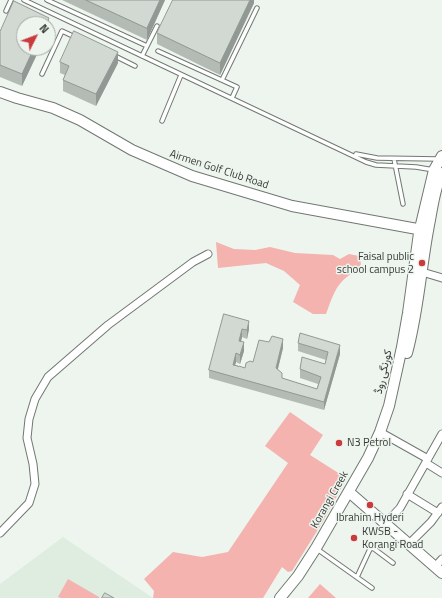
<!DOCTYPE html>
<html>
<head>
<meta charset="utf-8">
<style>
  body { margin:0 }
  #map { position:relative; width:442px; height:598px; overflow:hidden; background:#edf5ee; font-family:"Titillium Web",sans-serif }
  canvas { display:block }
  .north { position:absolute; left:16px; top:16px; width:40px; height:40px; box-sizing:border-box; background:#edf5ee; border:1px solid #a5aba5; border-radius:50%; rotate:48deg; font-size:11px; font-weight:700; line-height:16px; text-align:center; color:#383b38 }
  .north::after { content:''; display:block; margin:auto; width:14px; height:18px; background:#ca3b3e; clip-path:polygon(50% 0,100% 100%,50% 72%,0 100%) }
</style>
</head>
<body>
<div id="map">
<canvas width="442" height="598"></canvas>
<div class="north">N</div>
</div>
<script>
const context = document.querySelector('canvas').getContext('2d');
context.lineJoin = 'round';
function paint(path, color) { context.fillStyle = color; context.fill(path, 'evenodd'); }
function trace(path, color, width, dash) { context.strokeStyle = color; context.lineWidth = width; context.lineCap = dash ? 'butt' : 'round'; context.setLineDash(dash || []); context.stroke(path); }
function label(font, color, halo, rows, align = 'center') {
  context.font = font + ' "Titillium Web",Vazirmatn,sans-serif'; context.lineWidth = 3; context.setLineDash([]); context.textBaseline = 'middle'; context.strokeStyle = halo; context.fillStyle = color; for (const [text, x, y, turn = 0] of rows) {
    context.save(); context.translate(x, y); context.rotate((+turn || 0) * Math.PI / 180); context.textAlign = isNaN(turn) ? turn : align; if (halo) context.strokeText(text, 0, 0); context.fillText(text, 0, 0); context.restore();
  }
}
const built = new Path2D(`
  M63,537L153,598H0V584Z`);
const green = new Path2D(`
  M216,242L234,249L255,250L270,247L295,253L333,255L340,259L349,254L359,256L361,264C355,276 356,270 348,276C335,285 331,301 326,314H313L293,302L300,285L284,271L266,263L218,268Z
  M290,412L323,435L310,455L340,474L344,483L322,523L292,571L288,572L282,567L263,598H153L154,591L144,579L173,552L202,557L228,552L288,463L265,446Z
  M68,579L99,597V598H61L58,597Z
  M320,584L336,598H308Z`);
const lane = new Path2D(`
  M24,0L366,162L376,165L416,167L434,170
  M47,0L147,46
  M6,11L11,0
  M158,51L237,87L232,98
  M115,56L135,66
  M142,56L157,26
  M42,74L62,31L77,38
  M222,80L257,8
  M162,121L181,75
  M356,154L377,158L437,159
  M394,159L403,204
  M317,549L372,588
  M357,577L370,549L373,548L393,563`);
const street = new Path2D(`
  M422,272L442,278
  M380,432L428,459
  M426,463L442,473
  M407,494L438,513
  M386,523L400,508L442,434
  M0,533L29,503L35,484L33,464L27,438L29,419L35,399L48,377L108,325L193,262L208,254
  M409,544L431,522L442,507
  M435,567L442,559`);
const secondary = new Path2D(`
  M0,92L17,98L53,108L80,120L132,150L192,176L292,206L428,231
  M407,353C419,309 421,264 430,220C433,204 435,187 442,173
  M349,492L442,573
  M280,598L298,576L316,548L368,458L380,432L389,406L402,347L408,313L419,233L434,170L442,156`);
const wall = new Path2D(`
  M62,0H165L147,40Z
  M254,0V3L220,75L157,44V33Z
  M49,29L24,48H40L22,86L0,77V32Z
  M60,62L118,63L96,106L63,91V80L65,75L60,73Z
  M224,314L249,329L247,339L242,337L241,342L244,351L240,364L236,362L235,365L238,367L245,368L253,362L283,348L278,369L282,378L317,389L318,384L300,378V369L325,364L326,360L298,351V343L340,354L324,410L209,378V370Z`);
const shadedWall = new Path2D(`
  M160,0H165L147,40V28Z
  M250,0H254V3L220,75V63Z
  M49,18V29L48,31V24H46Z
  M34,48H40L22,86V74Z
  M118,52V63L96,106V94Z
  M249,321V329L247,339V330Z
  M242,329V337L239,350V341Z
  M283,339V348L276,376V368Z
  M244,342V351L240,364V355Z
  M340,345V354L324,410V402Z
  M236,353V362L233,373V365Z`);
const building = new Path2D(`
  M86,0H160L147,28Z
  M173,0H250L220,63L157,33Z
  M14,1L49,18L46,24H24V48H34L22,74L0,65V32Z
  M74,31L118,52L96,94L63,80L69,66L60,62Z
  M224,314L249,321L247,330L242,329L239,341L244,342L240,355L236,353L233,365L238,366V367L239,366L245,368L246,363L250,361L253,362L259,340L269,342L272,336L283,339L276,368L282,373V378L317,389L321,377L300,369L302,357L325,364L328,352L298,343L300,333L340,345L324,402L209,370Z
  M105,593L114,598H102Z`);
const markers = [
  [422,263,4,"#ca3b3e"],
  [339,443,4,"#ca3b3e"],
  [370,505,4,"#ca3b3e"],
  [354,538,4,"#ca3b3e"]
];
const streetNames = [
  ["Airmen Golf Club Road",219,170,18],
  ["کورنگی روڈ",384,372,-77],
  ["Korangi Creek",330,500,-60]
];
const poiNames = [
  ["Faisal public",414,257,"right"],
  ["school campus 2",414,270,"right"],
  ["N3 Petrol",347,443],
  ["Ibrahim Hyderi",370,518,"center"],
  ["KWSB -",362,532],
  ["Korangi Road",362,545]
];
paint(built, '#deede0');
paint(green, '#f4b3ae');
trace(lane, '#717872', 5.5);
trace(street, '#717872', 9);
trace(secondary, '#717872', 12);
trace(lane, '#fff', 3.5);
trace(street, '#fff', 7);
trace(secondary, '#fff', 10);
paint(wall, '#b4bbb5');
paint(shadedWall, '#929893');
paint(building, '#d1d9d2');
trace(building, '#929893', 1);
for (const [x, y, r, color] of markers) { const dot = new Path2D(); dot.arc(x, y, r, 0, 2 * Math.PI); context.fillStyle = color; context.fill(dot); trace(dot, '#edf5ee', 1.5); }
label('11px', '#383b38', '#edf5ee', streetNames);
label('11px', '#383b38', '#edf5ee', poiNames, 'left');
</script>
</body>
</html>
